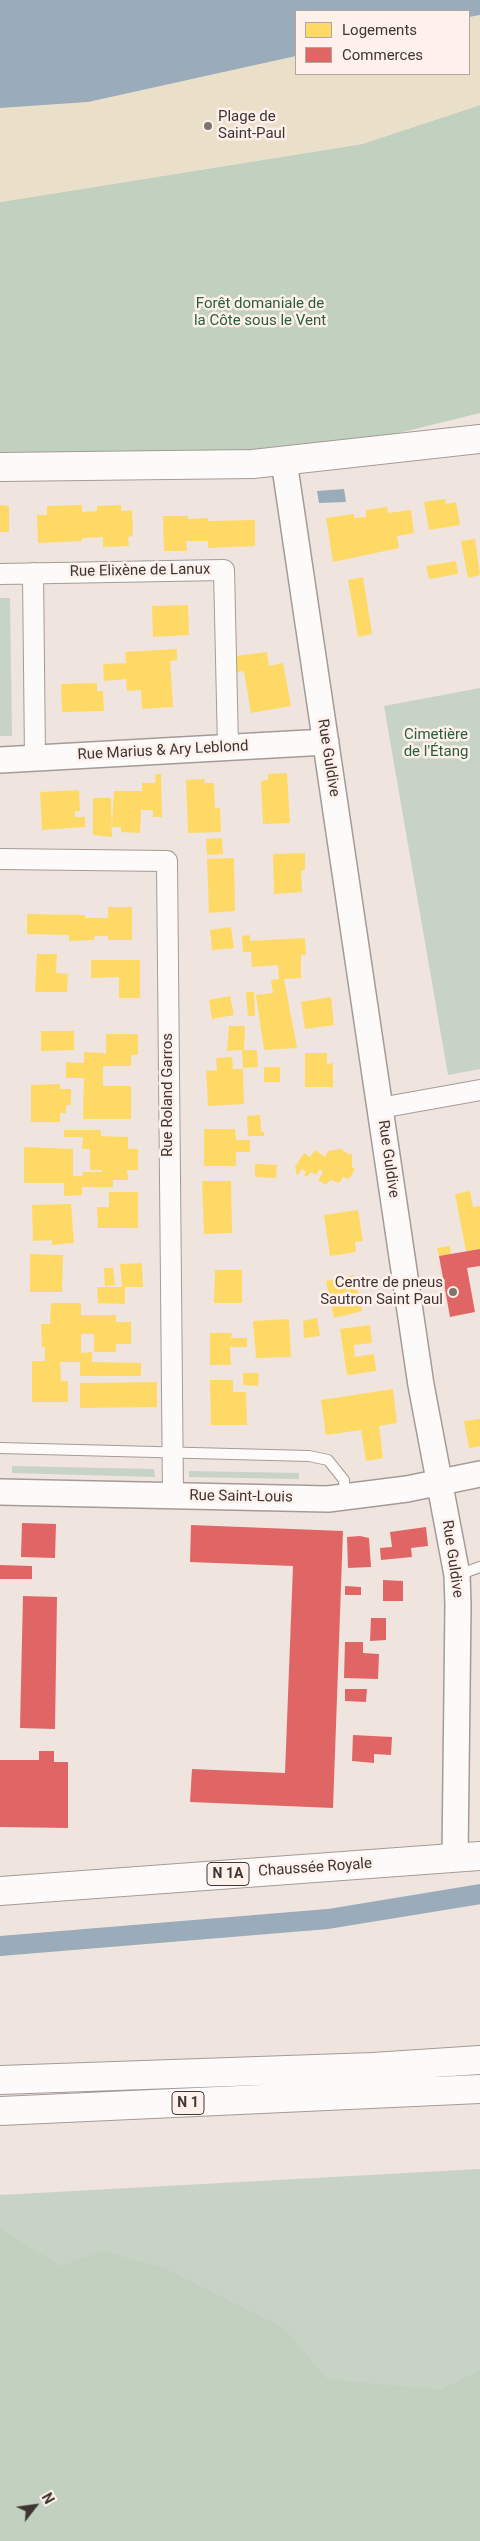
<!DOCTYPE html>
<html>
<head>
<meta charset="utf-8">
<style>
  body { margin:0 }
  #map { position:relative; width:480px; height:2541px; overflow:hidden; background:#f0e4de; font-family:Roboto,sans-serif }
  canvas { display:block }
  .legend { position:absolute; left:295px; top:10px; width:175px; height:65px; box-sizing:border-box; background:#fef0ea; border:1px solid #b2a6a1; margin:0; padding:6px 9px; list-style:none; font-size:15px; color:#3f3633 }
  .legend li { display:flex; align-items:center; gap:10px; height:25px }
  .legend b { width:25px; border:1px solid #b2a6a1 }
  .north { position:absolute; left:10px; top:2481px; width:50px; height:50px; -webkit-text-stroke:4px #fef0ea; paint-order:stroke; rotate:60deg; font-size:14px; font-weight:700; line-height:20px; text-align:center; color:#3f3633 }
  .north::after { content:''; display:block; margin:auto; width:18px; height:22px; background:#3f3633; clip-path:polygon(50% 0,100% 100%,50% 72%,0 100%) }
</style>
</head>
<body>
<div id="map">
<canvas width="480" height="2541"></canvas>
<ul class="legend">
<li><b style="height:14px;background:#ffd966"></b>Logements</li>
<li><b style="height:14px;background:#e06666"></b>Commerces</li>
</ul>
<div class="north">N</div>
</div>
<script>
const context = document.querySelector('canvas').getContext('2d');
context.lineJoin = 'round';
function paint(path, color) { context.fillStyle = color; context.fill(path, 'evenodd'); }
function trace(path, color, width, dash) { context.strokeStyle = color; context.lineWidth = width; context.lineCap = dash ? 'butt' : 'round'; context.setLineDash(dash || []); context.stroke(path); }
function label(font, color, halo, rows, align = 'center') {
  context.font = font + ' Roboto,sans-serif'; context.lineWidth = 5; context.setLineDash([]); context.textBaseline = 'middle'; context.strokeStyle = halo; context.fillStyle = color; for (const [text, x, y, turn = 0] of rows) {
    context.save(); context.translate(x, y); context.rotate((+turn || 0) * Math.PI / 180); context.textAlign = isNaN(turn) ? turn : align; if (halo) context.strokeText(text, 0, 0); context.fillText(text, 0, 0); context.restore();
  }
}
const green = new Path2D(`
  M0,598H10L12,736H0Z
  M480,688V1069L448,1075L384,706Z
  M12,1466L154,1469L155,1477L12,1473Z
  M189,1471L299,1473V1479L189,1477Z
  M480,2169V2541H0V2195Z`);
const forest = new Path2D(`
  M480,105V413L284,461L0,467V202L362,144Z
  M0,2229L61,2266L103,2251L164,2268L284,2328L327,2379L441,2390L480,2370V2541H0Z`);
const sand = new Path2D(`
  M480,15V105L362,144L0,202V108L88,102L296,56V74H469V17Z`);
const water = new Path2D(`
  M0,0H480V15L469,17V11H296V56L88,102L0,108Z
  M344,489L346,502L319,503L317,491Z`);
const homes = new Path2D(`
  M445,499L446,504L456,502L460,525L429,530L424,502Z
  M0,505L9,506V532H0Z
  M82,505V512L97,511V506L121,505V511L132,510L133,536L128,537L129,546L103,547V537L82,538V541L38,543L37,515H47V506Z
  M387,507L388,513L411,510L414,533L397,536L399,548L333,562L326,518L354,514V518L366,517V510Z
  M163,516H188V519L208,518V521L255,520V546L208,548V541H186L187,551H164Z
  M475,539L480,575L468,578L461,541Z
  M456,561L458,574L429,579L426,566Z
  M363,577L372,634L358,637L348,580Z
  M188,605L189,635L153,637L152,606Z
  M177,649V660L170,661L173,707L142,709L141,690L127,691L126,679L104,681L103,664L126,663L125,652Z
  M267,652L269,666L283,663L291,706L251,713L244,671L237,672L236,656Z
  M97,683V691H103L104,711L62,712L61,684Z
  M287,773L290,823L263,824L261,781L268,780V774Z
  M156,774H161L162,817H153V810H141L140,833L121,832V827H112L114,791H142V783H155Z
  M205,779L204,783H214L215,808H220L221,832L188,833L186,780Z
  M79,790L80,811H75V817H85V827L42,830L40,792Z
  M93,798H111L112,837L93,835Z
  M222,838L223,854L207,855L206,839Z
  M305,853V870L301,871L302,892L274,894L273,854Z
  M234,858L235,911L209,913L207,859Z
  M108,907H132V940H108V936H95L94,940L69,941V935L27,934V914L85,915V918H108Z
  M231,927L234,948L212,950L210,930Z
  M250,935V941L305,938L306,955H301V978L284,979L297,1048L264,1050L256,995L273,993L271,980L279,979L278,965L252,967L251,952H243L242,936Z
  M37,954H57L56,973L68,974L67,992H35Z
  M91,960H140V998H119V977L91,978Z
  M246,992H254L255,1016H248Z
  M230,996L234,1015L212,1019L209,1000Z
  M331,997L334,1025L305,1029L301,1002Z
  M229,1026H245L244,1050H257L258,1067L243,1068L242,1050L227,1051Z
  M41,1031H74V1050L41,1051Z
  M106,1034H138V1055H131V1066H103V1086H131V1119H83L84,1078H66V1062L84,1063V1052L104,1053L106,1055Z
  M305,1053H327V1064L333,1063V1087H305Z
  M232,1057L233,1069H243L244,1104L208,1106L206,1071L217,1070L216,1058Z
  M264,1067H280V1082H264Z
  M60,1084V1089H71V1105H66V1113H60V1122H31V1085Z
  M260,1115L261,1132H264V1136H248L247,1116Z
  M204,1129H235L236,1140H250V1152H236V1166H204Z
  M64,1130H101V1136L128,1137V1149H138V1170H127L128,1180H113V1187H82V1195L64,1196V1183H24V1147L73,1149V1176H83V1172H102V1170H90V1149H82L83,1137H64Z
  M341,1149L350,1155L352,1153V1167L355,1169L349,1179L343,1177L339,1183L330,1180L326,1185L318,1180L323,1172L320,1169L316,1175L311,1172L307,1177L304,1175L306,1172L302,1169L297,1176L295,1167L304,1153L310,1157L315,1150L325,1157L328,1151Z
  M255,1164L277,1165L276,1178L255,1177Z
  M202,1181H231L232,1233L204,1234Z
  M470,1191L473,1207L480,1206V1249L466,1251L455,1194Z
  M109,1192H138V1228H98L97,1207H109Z
  M71,1204L74,1243L52,1245V1240L33,1241L32,1205Z
  M358,1210L363,1241L355,1242L356,1252L330,1256L324,1215Z
  M450,1246L451,1254L439,1256L437,1248Z
  M30,1254L63,1255L62,1292H30Z
  M142,1263L143,1287H125V1304L98,1303L97,1287H122L120,1264Z
  M104,1268H113L115,1285L105,1286Z
  M215,1270H242V1303H214Z
  M354,1275L362,1311L334,1318L326,1281Z
  M51,1303H81V1315H116V1322H131V1344H116V1352H94V1334H81V1353L92,1352V1362L141,1363V1376H80V1362H60L61,1381H68V1402H32V1361H45V1347H42L41,1324H50Z
  M317,1318L320,1336L304,1338L303,1321Z
  M289,1319L291,1357L256,1358L253,1321Z
  M370,1325L372,1343L354,1345L355,1357L374,1354L376,1371L347,1375L340,1329Z
  M210,1333H232L231,1338H247V1347H230L231,1365H210Z
  M243,1373H259L258,1386L243,1385Z
  M210,1380H233V1392H246L247,1425H211Z
  M157,1382V1407L80,1408V1383Z
  M393,1389L397,1423L379,1426L383,1458L366,1461L361,1430L326,1435L321,1400Z
  M480,1419V1446L469,1448L464,1421Z`);
const shops = new Path2D(`
  M480,1249V1266L467,1268L475,1312L450,1317L439,1256Z
  M22,1523L56,1524L55,1558L21,1557Z
  M191,1525L343,1531L333,1808L190,1802L192,1769L285,1773L293,1566L190,1562Z
  M426,1527L428,1546L411,1548L412,1557L381,1560L380,1548L392,1547L390,1532Z
  M360,1536L369,1538L371,1567L348,1568L347,1537Z
  M0,1565L32,1566V1579H0Z
  M383,1580L403,1581V1601H383Z
  M345,1586L361,1587V1595H345Z
  M23,1596L57,1597L55,1729L20,1728Z
  M371,1618H386V1640L370,1641Z
  M345,1642H363V1653L379,1654L378,1679L344,1678Z
  M345,1689H367L366,1702L345,1701Z
  M353,1735L392,1737L391,1755L374,1754V1763L352,1761Z
  M39,1751H54V1762H68V1828L0,1827V1760H39Z`);
const canal = new Path2D(`
  M0,1946L328,1919L480,1894`);
const service = new Path2D(`
  M0,1448L309,1456L328,1460L344,1480L345,1496
  M458,1575L480,1567`);
const minor = new Path2D(`
  M33,573L35,758
  M0,574L224,570L228,747
  M0,859L167,861L173,1496
  M380,1108L480,1090`);
const tertiary = new Path2D(`
  M284,461L421,1385L457,1575L458,1605L455,1858
  M0,760L326,742
  M0,1492L328,1499L407,1489L480,1474`);
const secondary = new Path2D(`
  M0,467L253,464L480,439`);
const primary = new Path2D(`
  M0,1891L480,1856`);
const trunk = new Path2D(`
  M0,2080L373,2067L480,2060
  M0,2111L480,2089`);
const markers = [
  [208,126,5,"#7d736f"],
  [453,1292,5,"#7d736f"]
];
const shields = [
  [228,1874,42],
  [188,2103,32]
];
const shieldNames = [
  ["N 1A",228,1874],
  ["N 1",188,2103]
];
const poiNames = [
  ["Plage de",218,117],
  ["Saint-Paul",218,134],
  ["Centre de pneus",443,1283,"right"],
  ["Sautron Saint Paul",443,1300,"right"]
];
const parkNames = [
  ["Forêt domaniale de",260,304],
  ["la Côte sous le Vent",260,321],
  ["Cimetière",436,735],
  ["de l'Étang",436,752]
];
const streetNames = [
  ["Rue Elixène de Lanux",140,571,-1],
  ["Rue Marius & Ary Leblond",163,751,-3],
  ["Rue Guldive",328,758,81],
  ["Rue Roland Garros",168,1095,-90],
  ["Rue Guldive",388,1159,82],
  ["Rue Saint-Louis",241,1497,1],
  ["Rue Guldive",452,1559,82],
  ["Chaussée Royale",315,1868,-4]
];
paint(green, '#c7d3c5');
paint(forest, '#c2d0c0');
paint(sand, '#eae0c9');
paint(water, '#9aacba');
paint(homes, '#ffd966');
paint(shops, '#e06666');
trace(canal, '#9aacba', 20);
trace(service, '#a49b96', 12);
trace(minor, '#a49b96', 22);
trace(tertiary, '#a49b96', 28);
trace(secondary, '#a49b96', 30);
trace(primary, '#a49b96', 30);
trace(trunk, '#a49b96', 30);
trace(service, '#fdfbfa', 10);
trace(minor, '#fdfbfa', 20);
trace(tertiary, '#fdfbfa', 25);
trace(secondary, '#fdfbfa', 28);
trace(primary, '#fdfbfa', 28);
trace(trunk, '#fdfbfa', 28);
for (const [x, y, r, color] of markers) { const dot = new Path2D(); dot.arc(x, y, r, 0, 2 * Math.PI); context.fillStyle = color; context.fill(dot); trace(dot, '#fef0ea', 2); }
for (const [x, y, w] of shields) { const box = new Path2D(); box.roundRect(x - w / 2, y - 11.5, w, 23, 4); context.fillStyle = '#fef0ea'; context.fill(box); trace(box, '#3f3633', 1); }
label('bold 14px', '#3f3633', null, shieldNames);
label('15px', '#3f3633', '#fef0ea', poiNames, 'left');
label('15px', '#275e3f', '#fef0ea', parkNames);
label('15px', '#3f3633', '#fef0ea', streetNames);
</script>
</body>
</html>
